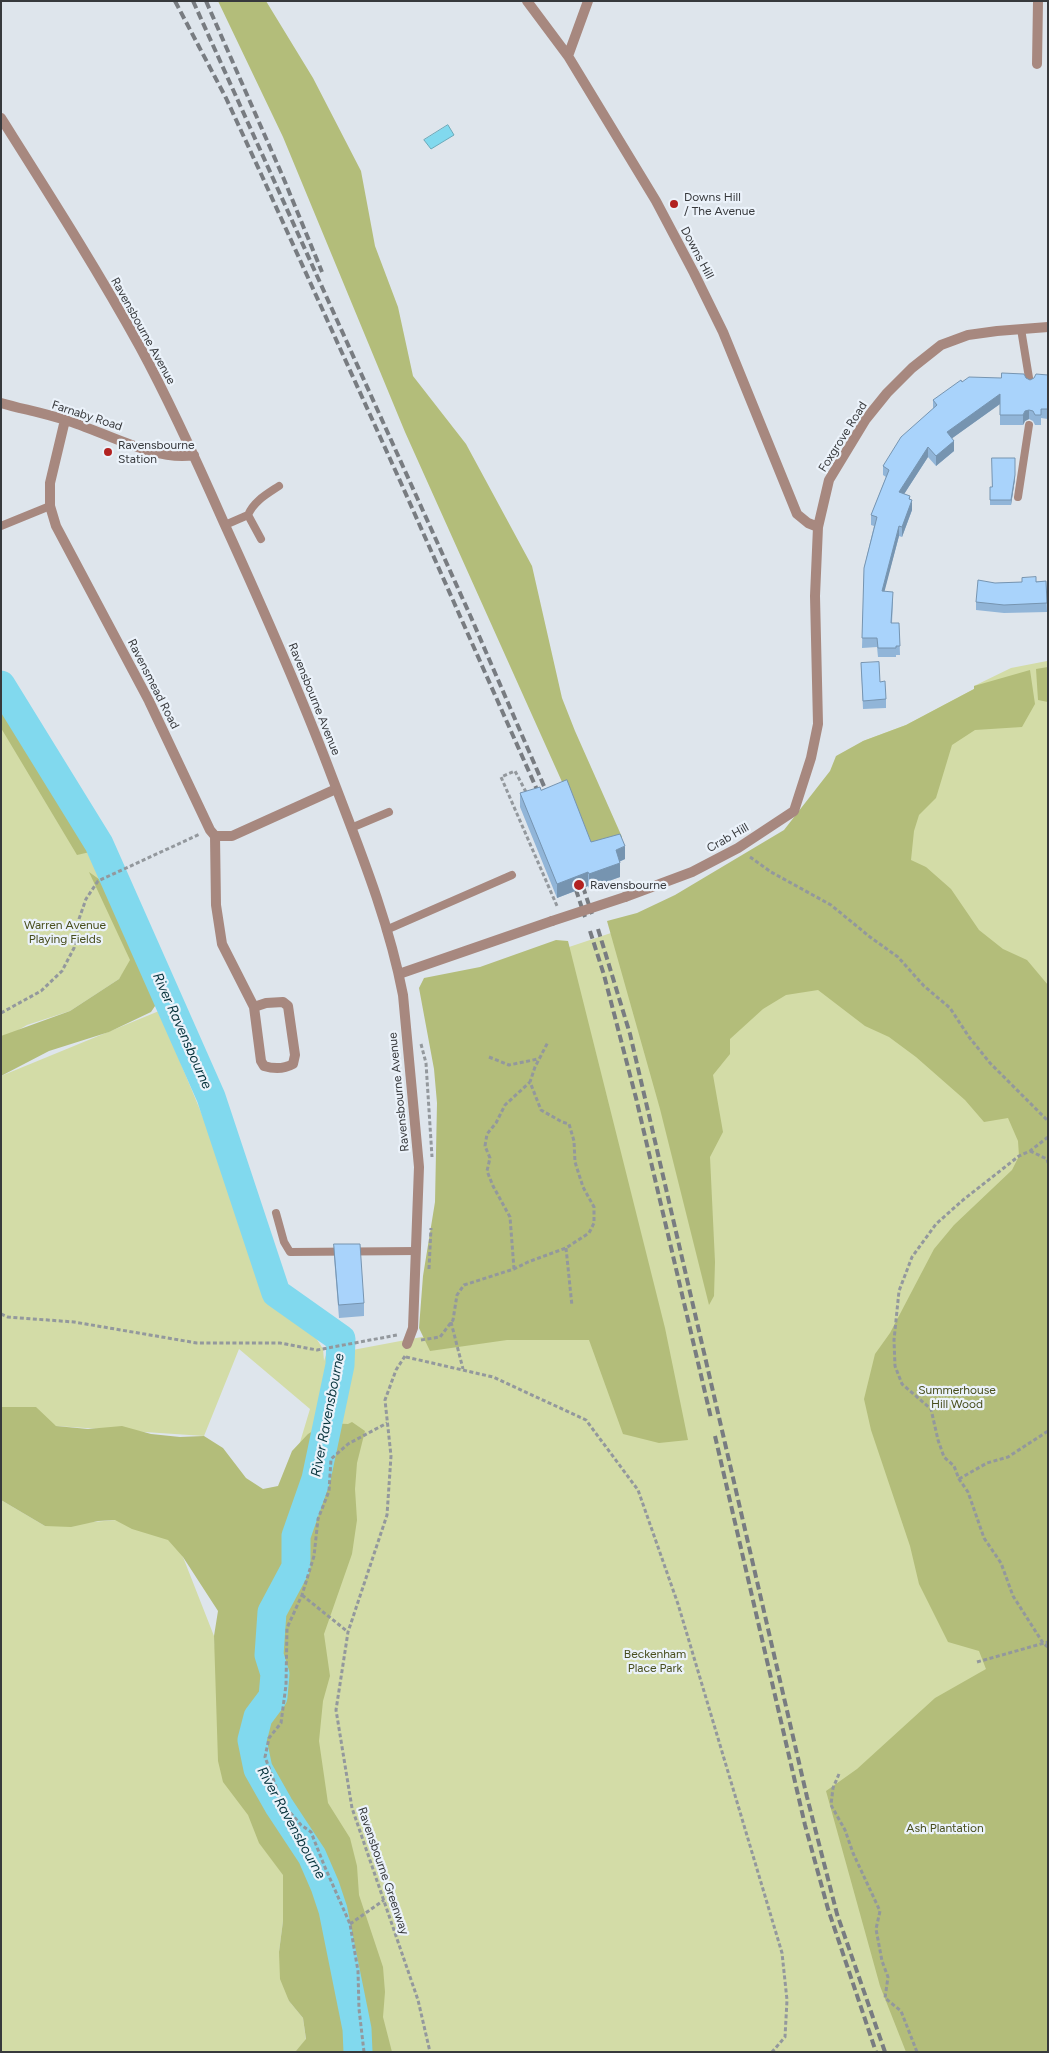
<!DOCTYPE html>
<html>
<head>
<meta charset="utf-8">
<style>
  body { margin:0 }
  #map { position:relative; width:1049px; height:2053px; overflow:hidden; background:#dee5ec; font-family:Figtree,sans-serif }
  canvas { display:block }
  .frame { position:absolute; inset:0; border:2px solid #37393c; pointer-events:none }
</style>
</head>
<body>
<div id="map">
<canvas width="1049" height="2053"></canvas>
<div class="frame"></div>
</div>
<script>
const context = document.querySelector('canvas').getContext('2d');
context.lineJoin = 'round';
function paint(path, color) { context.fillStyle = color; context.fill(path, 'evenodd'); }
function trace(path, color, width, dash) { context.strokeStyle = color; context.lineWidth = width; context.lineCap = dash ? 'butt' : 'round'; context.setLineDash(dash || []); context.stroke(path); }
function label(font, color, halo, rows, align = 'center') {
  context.font = font + ' Figtree,sans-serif'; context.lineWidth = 4.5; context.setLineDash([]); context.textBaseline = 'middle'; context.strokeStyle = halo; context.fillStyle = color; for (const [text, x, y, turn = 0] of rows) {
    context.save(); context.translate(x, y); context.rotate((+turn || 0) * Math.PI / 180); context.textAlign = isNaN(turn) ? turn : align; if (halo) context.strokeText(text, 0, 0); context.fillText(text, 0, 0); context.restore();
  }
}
const green = new Path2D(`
  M1048,643V2052H333L283,1875V1921L279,1952L289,2001L303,2018L306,2040L295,2052H1V1500L45,1526L116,1520L167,1526L183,1557L214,1636L222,1736L270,1542L310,1409L239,1349L204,1436L56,1426L1,1409V1076L159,1011L220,1158L255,1229L248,1231L323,1349L324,1361L326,1355L443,1333L563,949L665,915L741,881L863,741L906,725L974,689V686L1011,668L1047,661Z
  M1,686L104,856L145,960L124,972L119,979L70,1011L27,1025L1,1040Z`);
const forest = new Path2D(`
  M218,1H266L313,78L361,171L375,246L398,307L413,376L466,444L532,566L562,698L575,731L622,837L620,847L591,856L567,793L405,432L283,137Z
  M1048,667V702L1038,700L1036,669Z
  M1030,670L1035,704L1022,727L975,730L952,745L936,798L919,815L914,831L911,860L926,867L951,889L979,930L1003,949L1027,960L1048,985V2052H906L880,1986L826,1791L857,1769L935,1698L986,1669L979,1651L948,1642L919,1584L910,1546L871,1430L864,1399L875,1354L890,1333L934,1249L954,1225L1012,1170L1019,1156L1018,1141L1008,1118L984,1122L965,1100L916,1057L889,1037L865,1026L818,990L786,995L763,1009L730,1039V1054L713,1075L723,1132L710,1157L715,1262L714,1296L709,1305L660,1109L607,921L637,913L675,895L784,830L830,771L836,756L863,741L906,725L974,689V686Z
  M1,700L40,762L90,852L77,855L1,728Z
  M89,872L110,887L161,997L151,1012L109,1032L49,1051L1,1076V1036L70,1011L119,979L130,960Z
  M556,940L568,941L665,1328L688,1440L659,1443L623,1434L589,1340H507L430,1351L419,1328L423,1276L435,1202L437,1103L434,1069L419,988L424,978L480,967Z
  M1,1407H36L56,1426L88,1429L122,1426L151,1434L180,1437L204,1436L223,1448L246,1478L263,1489L278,1486L292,1451L308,1434L326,1423L348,1424L352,1422L365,1431L357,1463L355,1489L357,1520L352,1554L324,1634L330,1676L323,1701L319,1741L328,1803L350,1838L357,1866L359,1895L383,1967L385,1992L383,2017L392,2052H295L306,2039L303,2018L289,2001L280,1979L279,1952L283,1921V1875L259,1843L248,1815L223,1782L218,1761L214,1636L218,1611L183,1557L168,1540L132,1529L115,1520L98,1521L71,1527L45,1526L1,1500Z`);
const water = new Path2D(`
  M448,125L454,135L431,149L424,140Z`);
const river = new Path2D(`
  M1,685L99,844L211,1097L276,1293L341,1339L340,1365L316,1479L296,1536V1567L272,1612L269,1655L275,1674L273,1697L258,1717L252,1740L258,1769L279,1806L312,1856L325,1886L333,1910L357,2029L358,2052`);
const path = new Path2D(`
  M526,792L515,771L501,777L557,906
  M750,857L771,872L831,905L870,937L898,957L924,986L950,1008L969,1037L990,1063L1048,1121
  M599,880L604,892
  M1,1013L41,991L62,971L74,948L79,919L86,899L98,881L200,834
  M421,1044L426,1063L432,1157
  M489,1057L509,1065L538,1059
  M1048,1137L1030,1151L1019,1156L963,1200L936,1224L912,1257L899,1291L894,1340L895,1366L902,1384L931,1409L938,1440L944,1457L954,1466L959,1479L968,1492L984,1538L1001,1563L1013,1596L1043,1643L1048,1647
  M1030,1151L1047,1159L1048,1163
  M566,1248L572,1306
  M429,1269L431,1228
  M514,1269L510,1217L493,1186L487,1171L490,1158L485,1146L487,1134L496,1123L505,1105L530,1082
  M1,1314L8,1317L74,1322L197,1343H280L317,1350L397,1335
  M451,1322L463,1369
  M421,1340L440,1337L453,1320L457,1295L464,1285L514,1269L528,1262L566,1248L589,1233L594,1223V1207L583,1187L575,1162L574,1141L569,1124L562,1122L541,1110L530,1082L535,1067L548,1042
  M405,1356L396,1370L385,1400L391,1456L387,1515L348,1632L336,1710L352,1808L418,2000L430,2052
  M406,1357L493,1377L586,1420L638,1490L678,1604L782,1953L787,2000L785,2037L772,2052
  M959,1479L987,1463L1008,1457L1048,1431
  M302,1595L348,1632
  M977,1662L1048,1642
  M839,1774L833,1788L831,1805L845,1830L853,1853L880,1911L876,1929L882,1961L888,1977L885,1998L901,2011L917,2052
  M350,1924L384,1900
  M364,2052L359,2009L358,1971L350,1924L324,1865L311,1832L301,1825L282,1803L265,1757L269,1738L281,1723L286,1685L287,1628L302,1595L314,1556L318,1519L329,1491L331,1459L348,1444L387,1423`);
const lane = new Path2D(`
  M1021,329L1030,384
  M1018,497L1029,425
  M248,515L261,539
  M225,525L248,515C254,501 267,494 279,486
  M1,526L50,506
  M351,828L389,812
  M386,930L512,875
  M276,1213L284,1242L290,1252L416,1251`);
const street = new Path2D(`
  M527,1L568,56L656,201L694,273L723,332L797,514L808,523L818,527
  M568,56L588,1
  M1037,64L1038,1
  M1,118C49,194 97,269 140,347C171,404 198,464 224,523C261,604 297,685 329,769C357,843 388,917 403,995L419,1167L413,1328L407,1344
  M1,403C22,409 44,413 65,420C103,431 155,462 194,455
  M65,420L50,483V506L56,526L149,701L210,830L215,836H232L336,789
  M215,836L216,905L222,944L254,1007L261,1061L264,1066C274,1069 284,1069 293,1064L295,1055L288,1006L283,1002L266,1003L254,1007
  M625,897L692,872L738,848L794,811L811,758L818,724L815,596L818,527L829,480L866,419L887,393L912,368L941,345L968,335L997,331L1048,327
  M399,974L552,921`);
const rail = new Path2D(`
  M175,1L226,98L262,176L401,483L542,801
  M193,1L470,615L550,800
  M206,1L283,177L322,272
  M579,875L592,914
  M572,878L585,917
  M598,929L630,1034L648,1111L807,1797L837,1914L885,2052
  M590,931L604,975L636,1098L711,1418
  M715,1436L805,1825L828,1909L876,2052`);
const streetBridge = new Path2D(`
  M552,921L625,897`);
const wall = new Path2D(`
  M1048,375V419L1041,418V425H1035L1033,421L1029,419L1025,421L1023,425H1000V404L952,438L954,451L936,466L928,457L904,494L910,500L912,510L902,537L899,536L884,591L893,602L892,623H899L900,655H896V657H878L877,647L862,648L864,568L874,526L871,525V515L886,477L883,475V466L933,409V400L962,382L1001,378H1026L1030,380Z
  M1015,458V479L1011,505H990V487H992Z
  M1046,581L1047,612L1004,613L976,610V602L995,583Z
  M861,663L880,682L886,699V708L863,709Z
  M541,790L591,842L625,859L619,862L620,877L589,888L588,886L557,898L520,807V793Z
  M334,1244L364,1303V1316L339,1318L334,1257Z`);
const shadedWall = new Path2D(`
  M1000,394V404L947,442V432Z
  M1029,410V419L1025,421L1023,425V415L1025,411Z
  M954,441V451L936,466V456Z
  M928,447V457L899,502V492Z
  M1015,475V479L1011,505V500Z
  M910,496V506L912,500V510L902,537V527Z
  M899,526V536L882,601V591Z
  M625,846V859L616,863V850Z
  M620,863V877L589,888V874Z
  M588,872V886L557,898V884Z`);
const building = new Path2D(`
  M1002,373L1024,374L1026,378L1030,380L1034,378L1036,374L1048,375V409H1041V415H1035L1033,411L1029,410L1025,411L1023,415H1000V394L947,432L954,441L936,456L928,447L899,492L910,496L909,499L912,500L902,527L899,526L882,591L893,592L891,623H899L900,646H896V648H878L877,638H862L864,568L877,517L871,515L889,470L883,466L901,437L937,405L933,400L961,380L962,382L969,377L1001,378Z
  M992,458H1015V475L1011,500H990V487H992Z
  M1036,577V582L1046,581L1047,603L1004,605L976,602L978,580L995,583L1022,582V578Z
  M879,662L880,682L885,681L886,699L863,701L861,663Z
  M567,780L591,842L620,834L625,846L616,850L620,863L589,874L588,872L557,884L520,793L540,787L541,790Z
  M334,1244H360L364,1303L339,1305Z`);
const markers = [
  [674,204,5,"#b22221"],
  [108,452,5,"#b22221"],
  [579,885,6,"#b22221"]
];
const poiNames = [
  ["Downs Hill",684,197],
  ["/ The Avenue",684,211],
  ["Ravensbourne",118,445],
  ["Station",118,459],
  ["Ravensbourne",590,885]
];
const streetNames = [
  ["Downs Hill",697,253,62],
  ["Ravensbourne Avenue",143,331,61],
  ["Farnaby Road",87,416,18],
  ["Foxgrove Road",843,437,-58],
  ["Ravensmead Road",153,684,63],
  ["Ravensbourne Avenue",314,699,68],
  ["Crab Hill",728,838,-30],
  ["Ravensbourne Avenue",399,1092,-96],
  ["Ravensbourne Greenway",383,1871,71]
];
const parkNames = [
  ["Warren Avenue",65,925],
  ["Playing Fields",65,939],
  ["Summerhouse",957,1390],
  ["Hill Wood",957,1404],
  ["Beckenham",655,1654],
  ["Place Park",655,1668],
  ["Ash Plantation",945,1828]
];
const waterNames = [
  ["River Ravensbourne",182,1031,66],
  ["River Ravensbourne",328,1415,-79],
  ["River Ravensbourne",291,1823,61]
];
paint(green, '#d3dca7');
paint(forest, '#b3bd7a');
paint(water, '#81d9ee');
trace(water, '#6ba9b9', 1);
trace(river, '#81d9ee', 29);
trace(path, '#93989d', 3, [4, 2.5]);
trace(lane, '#a7887f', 8);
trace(street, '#a7887f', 10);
trace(rail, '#787c81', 4, [8, 4]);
trace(streetBridge, '#a7887f', 10);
paint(wall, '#91b5d8');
paint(shadedWall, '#7694b0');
paint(building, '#a9d3fb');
trace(building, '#7694b0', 1);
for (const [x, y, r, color] of markers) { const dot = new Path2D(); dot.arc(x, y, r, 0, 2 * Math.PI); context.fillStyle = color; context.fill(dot); trace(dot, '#ebf2fa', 2); }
label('12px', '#37393c', '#ebf2fa', poiNames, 'left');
label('12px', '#37393c', '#ebf2fa', streetNames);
label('12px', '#484e1d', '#ebf2fa', parkNames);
label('italic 14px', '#06323b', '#ebf2fa', waterNames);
</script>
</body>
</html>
